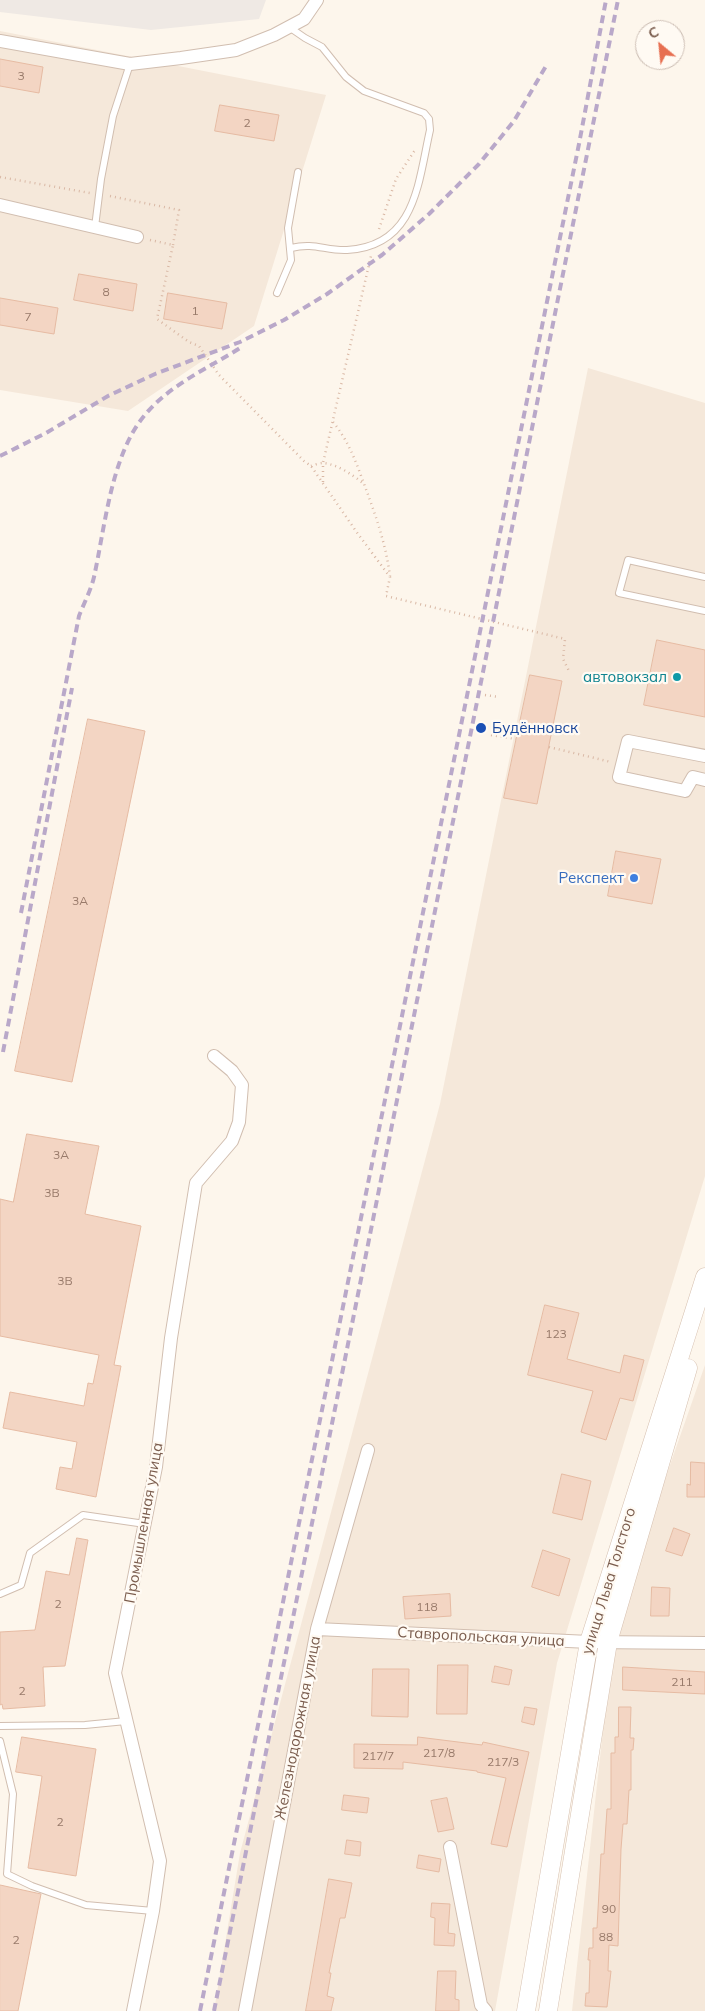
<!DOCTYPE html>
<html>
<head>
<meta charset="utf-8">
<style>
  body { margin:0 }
  #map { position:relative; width:705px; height:2011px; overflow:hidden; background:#fdf6ec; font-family:Mulish,sans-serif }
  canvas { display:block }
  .north { position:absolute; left:635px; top:20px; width:50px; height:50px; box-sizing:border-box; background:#fffaf3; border:1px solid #cabbb1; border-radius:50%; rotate:332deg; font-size:14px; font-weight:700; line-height:20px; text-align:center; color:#7a5c4d }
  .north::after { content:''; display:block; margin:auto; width:18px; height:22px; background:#e76f51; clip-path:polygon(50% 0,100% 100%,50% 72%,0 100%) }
</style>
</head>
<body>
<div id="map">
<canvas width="705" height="2011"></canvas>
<div class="north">С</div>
</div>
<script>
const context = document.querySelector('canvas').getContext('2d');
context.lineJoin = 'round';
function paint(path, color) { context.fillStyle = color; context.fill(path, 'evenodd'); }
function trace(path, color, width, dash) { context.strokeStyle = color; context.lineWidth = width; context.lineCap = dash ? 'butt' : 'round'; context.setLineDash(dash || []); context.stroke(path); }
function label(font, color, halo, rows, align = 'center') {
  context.font = font + ' Mulish,sans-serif'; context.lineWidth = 4.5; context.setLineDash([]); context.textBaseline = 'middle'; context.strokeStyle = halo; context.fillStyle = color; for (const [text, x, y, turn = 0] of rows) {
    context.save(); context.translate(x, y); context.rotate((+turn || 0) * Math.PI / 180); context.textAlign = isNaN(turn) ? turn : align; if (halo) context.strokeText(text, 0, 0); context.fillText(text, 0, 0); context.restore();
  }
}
const residential = new Path2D(`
  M0,31L326,95L254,326L128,411L0,390Z
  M588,368L705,403V1176L557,1663L495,2011H214L240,1853L440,1104Z
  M705,1365V2011H572L615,1622Z`);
const industrial = new Path2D(`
  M0,0H266L259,19L151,30L0,12Z`);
const building = new Path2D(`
  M0,59L43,67L39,93L0,86Z
  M220,105L279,115L274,141L215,131Z
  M79,274L137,284L133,311L74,300Z
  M168,293L227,303L222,329L164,319Z
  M0,298L58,308L54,334L0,325Z
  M657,640L705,650V717L644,705Z
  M530,675L562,681L537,804L504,798Z
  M88,719L145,731L72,1082L15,1071Z
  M616,851L661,859L652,904L608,896Z
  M27,1134L99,1146L85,1214L141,1226L114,1365L121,1366L96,1497L56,1489L60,1467L72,1469L77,1442L3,1428L10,1392L84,1406L88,1383L93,1384L99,1355L0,1336V1199L13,1202Z
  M545,1305L579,1313L567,1359L620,1373L624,1355L644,1360L633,1401L620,1398L606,1440L581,1432L593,1391L528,1375Z
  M691,1462L705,1463V1497H687V1484L690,1485Z
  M562,1474L591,1481L582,1520L553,1513Z
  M674,1528L690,1534L682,1556L666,1551Z
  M77,1538L88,1540L65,1666L43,1667L45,1706L3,1709L2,1704L0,1705V1632L35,1630L46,1571L69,1575Z
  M543,1550L570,1559L559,1596L532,1587Z
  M652,1587L670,1588L669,1616H651Z
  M450,1594L451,1616L405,1619L403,1597Z
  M438,1665H468L467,1714H437Z
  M495,1666L512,1670L509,1685L492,1682Z
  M623,1667L705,1672V1694L623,1690Z
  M373,1669H409L408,1717L372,1716Z
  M525,1707L537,1709L534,1725L522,1722Z
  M619,1707H631L630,1738H634L633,1750H631V1790H629L627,1824H623L621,1849L618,1946L609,1945L608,1971H611L607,2007L585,2006L586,1993H589L590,1960H588L589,1948H593V1928H597L601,1854H604L607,1809H611V1753H615V1737H618Z
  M22,1737L96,1749L76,1876L28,1868L42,1776L16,1772Z
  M418,1737L482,1745L483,1742L529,1752L507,1847L491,1844L506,1778L477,1772V1771L403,1762V1769L354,1768V1744L417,1745Z
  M344,1795L369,1798L367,1813L342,1810Z
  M447,1798L454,1829L438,1832L431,1801Z
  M347,1840L361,1842L360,1856L345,1854Z
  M419,1855L441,1859L439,1872L417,1868Z
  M329,1879L352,1883L345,1918H340L329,1973H331L327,1996L334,1998L331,2011H306Z
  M0,1885L41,1894L18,2011H0Z
  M432,1903L450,1904L448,1933L455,1934L454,1946L434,1945L435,1918L431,1917Z
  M438,1971H456L455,1999L459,2000V2011H436Z`);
const path = new Path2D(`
  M0,177L90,193
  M110,196L179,210L173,245
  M379,229L396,179L415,150
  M150,240L173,245L157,319L189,342L199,346L219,375L304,461L311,466L358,534L390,577L386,596L565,639L563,659L570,673
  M333,422C346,438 353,454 360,473C373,508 385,539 390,576
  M311,466C314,465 319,463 323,463C337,464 353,475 364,484
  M323,482V463L371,256
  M485,695L499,697
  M491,735L516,739
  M549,747L611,762`);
const lane = new Path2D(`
  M289,27L305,38L322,47L346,77L364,91L424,113L429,119L430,130C418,183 416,246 347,250C325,251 315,242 291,248
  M95,227L101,179L113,116L130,64
  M277,293L291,260L288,228L298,172
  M705,577L628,560L619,593L705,611
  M0,1594L21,1585L30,1553L83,1515L145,1524
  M0,1726L85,1725L126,1721
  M0,1741L13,1794L7,1874L32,1886L86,1905L153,1911`);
const street = new Path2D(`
  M0,41L130,64L181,58L236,50L274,35L304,19L317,0
  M0,205L137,237
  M705,756L628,741L619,777L685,791L693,777L705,780
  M317,1629L589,1642L705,1643
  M450,1847L481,2005L486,2011
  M133,2011L153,1911L160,1861L115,1673L156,1467L171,1338L196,1183L232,1141L239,1122L242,1085L232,1071L214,1056
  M245,2011L317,1629L368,1450`);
const secondary = new Path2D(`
  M526,2011L589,1642L705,1277
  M548,2011L608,1642L688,1368`);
const rail = new Path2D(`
  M0,456L46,433L108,396L155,374L240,342L284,320L327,294L382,255L429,214L479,164L514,121L546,66
  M21,913L79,616C84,603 91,590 94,577C105,527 111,456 144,416C169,385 207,369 240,348
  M3,1052L72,688
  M200,2011L579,144L606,0
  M214,2011L618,0`);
const markers = [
  [677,677,5,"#0f9aa8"],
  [481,728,6,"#1a4fb4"],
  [634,878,5,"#3f7fe0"]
];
const numberNames = [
  ["3",21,76],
  ["2",247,123],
  ["8",106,292],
  ["1",195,311],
  ["7",28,317],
  ["3А",80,901],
  ["3А",61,1155],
  ["3В",52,1193],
  ["3В",65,1281],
  ["123",556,1334],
  ["2",58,1604],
  ["118",427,1607],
  ["211",682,1682],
  ["2",22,1691],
  ["217/8",439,1753],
  ["217/7",378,1756],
  ["217/3",503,1762],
  ["2",60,1822],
  ["90",609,1909],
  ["88",606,1937],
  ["2",16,1940]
];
const cultureNames = [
  ["автовокзал",667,677]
];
const transitNames = [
  ["Будённовск",492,728]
];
const shopNames = [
  ["Рекспект",624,878]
];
const streetNames = [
  ["Промышленная улица",144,1523,-80],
  ["улица Льва Толстого",609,1581,-73],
  ["Ставропольская улица",481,1637,3],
  ["Железнодорожная улица",298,1728,-79]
];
paint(residential, '#f5e8da');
paint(industrial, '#efe9e4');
paint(building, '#f3d5c3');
trace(building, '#e6bba3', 1);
trace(lane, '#d1beb0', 8);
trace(street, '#d1beb0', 14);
trace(secondary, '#d6c0b0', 19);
trace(path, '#d9b8a5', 2.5, [1, 4]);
trace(lane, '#fff', 6);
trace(street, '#fff', 12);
trace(secondary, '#fff', 18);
trace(rail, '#b9a8c9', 4, [8, 5]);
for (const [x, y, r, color] of markers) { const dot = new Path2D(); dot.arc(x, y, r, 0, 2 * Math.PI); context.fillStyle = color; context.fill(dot); trace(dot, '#fffaf3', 2); }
label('12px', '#987a6a', null, numberNames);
label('15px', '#0d838f', '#fffaf3', cultureNames, 'right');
label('15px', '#164399', '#fffaf3', transitNames, 'left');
label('15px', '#366cbe', '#fffaf3', shopNames, 'right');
label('15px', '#7a5c4d', '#fffaf3', streetNames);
</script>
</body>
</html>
